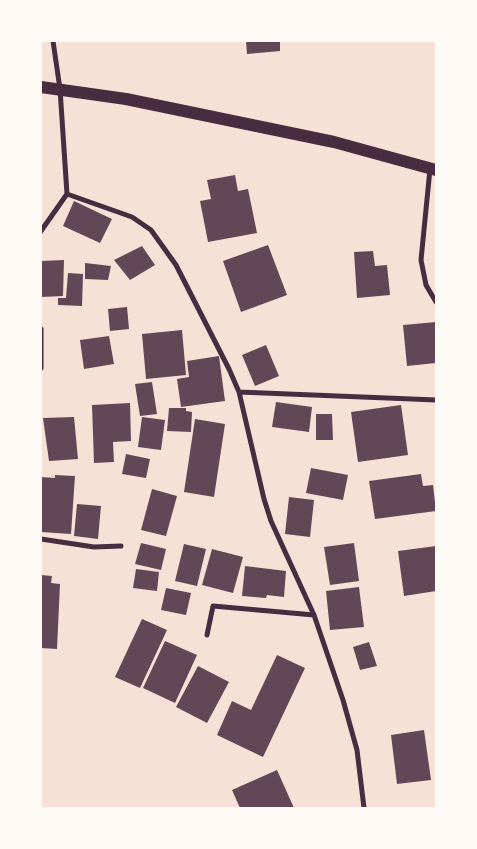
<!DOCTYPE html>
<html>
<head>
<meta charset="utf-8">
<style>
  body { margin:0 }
  #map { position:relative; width:477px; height:849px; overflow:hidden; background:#f7e1d7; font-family:Rubik,sans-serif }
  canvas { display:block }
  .frame { position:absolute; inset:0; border:42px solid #fffaf5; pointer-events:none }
</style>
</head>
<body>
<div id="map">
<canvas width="477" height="849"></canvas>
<div class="frame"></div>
</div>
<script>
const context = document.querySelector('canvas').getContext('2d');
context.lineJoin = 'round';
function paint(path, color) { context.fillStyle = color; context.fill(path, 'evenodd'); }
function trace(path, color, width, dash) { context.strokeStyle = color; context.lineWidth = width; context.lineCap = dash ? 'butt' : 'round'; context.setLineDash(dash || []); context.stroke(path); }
const building = new Path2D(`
  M246,41H280V51L247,54Z
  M235,175L238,191L248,189L257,233L208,242L200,201L211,199L207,180Z
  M74,201L112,219L100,243L63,226Z
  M268,245L287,295L241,312L223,261Z
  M142,246L155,265L130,280L114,260Z
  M373,251L375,266L387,265L390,295L357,298L354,252Z
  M64,260L63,296L41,297V261Z
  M85,263L111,266L108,280L85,279Z
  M68,273L83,274L82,306L58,305V298H66Z
  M127,307L129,329L110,331L108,309Z
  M436,322V363L407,366L403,325Z
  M182,330L186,375L146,379L142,334Z
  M109,336L114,364L84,369L80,340Z
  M266,345L279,376L255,386L242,355Z
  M219,356L225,401L181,407L177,379L189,377L187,361Z
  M152,382L157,414L140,416L135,384Z
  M276,402L312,407L309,432L272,427Z
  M130,403L131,441L113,442L114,462L94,463L92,405Z
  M401,405L408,455L358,462L351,412Z
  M169,408H186V411L192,412L191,432L167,431Z
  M316,414H332L333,440H316Z
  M74,417L78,459L49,461L43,418Z
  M142,417L165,420L161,450L138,447Z
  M195,419L225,424L214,497L184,492Z
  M126,454L150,459L146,478L122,474Z
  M311,468L348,475L343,500L306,493Z
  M421,474L423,486L433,485L436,511L375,519L369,481Z
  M55,475L75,476L71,534L41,532V477L55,478Z
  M152,489L177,496L166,536L141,530Z
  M289,497L314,500L310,537L285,534Z
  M77,504L101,506L98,539L74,536Z
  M141,543L166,549L161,570L135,564Z
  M354,543L359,581L330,585L324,547Z
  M184,544L206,549L197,586L175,581Z
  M436,546V591L404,596L398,551Z
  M212,549L243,557L233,593L202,585Z
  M245,566L286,571L284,597L267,595L266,598L242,596Z
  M136,569L159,572L157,591L133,588Z
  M41,575L52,576L51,583L60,584L57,649L41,648Z
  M359,587L364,627L330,630L326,591Z
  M166,588L191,593L186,615L161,610Z
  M142,619L167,630L140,688L115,677Z
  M165,641L197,655L175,703L143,688Z
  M369,642L377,666L360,670L353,647Z
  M277,655L305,668L263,757L217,735L232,701L251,710Z
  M198,666L229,682L207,723L176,707Z
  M424,730L431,780L397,784L391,735Z
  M277,770L294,808H240L232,790Z`);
const minor = new Path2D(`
  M430,169L421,260L426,285L436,302
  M67,194L132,217L151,230L176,265L229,369L239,392L264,499L271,521L314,615L343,700L357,750L364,808
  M41,231L67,194L60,89L53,41
  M41,329V368
  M239,392L436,400
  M41,539L94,547L121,546
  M207,635L213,606L314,615`);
const primary = new Path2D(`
  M41,87L126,99L334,142L436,170`);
paint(building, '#644757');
trace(minor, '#4a2c40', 5);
trace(primary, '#4a2c40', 12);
</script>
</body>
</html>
